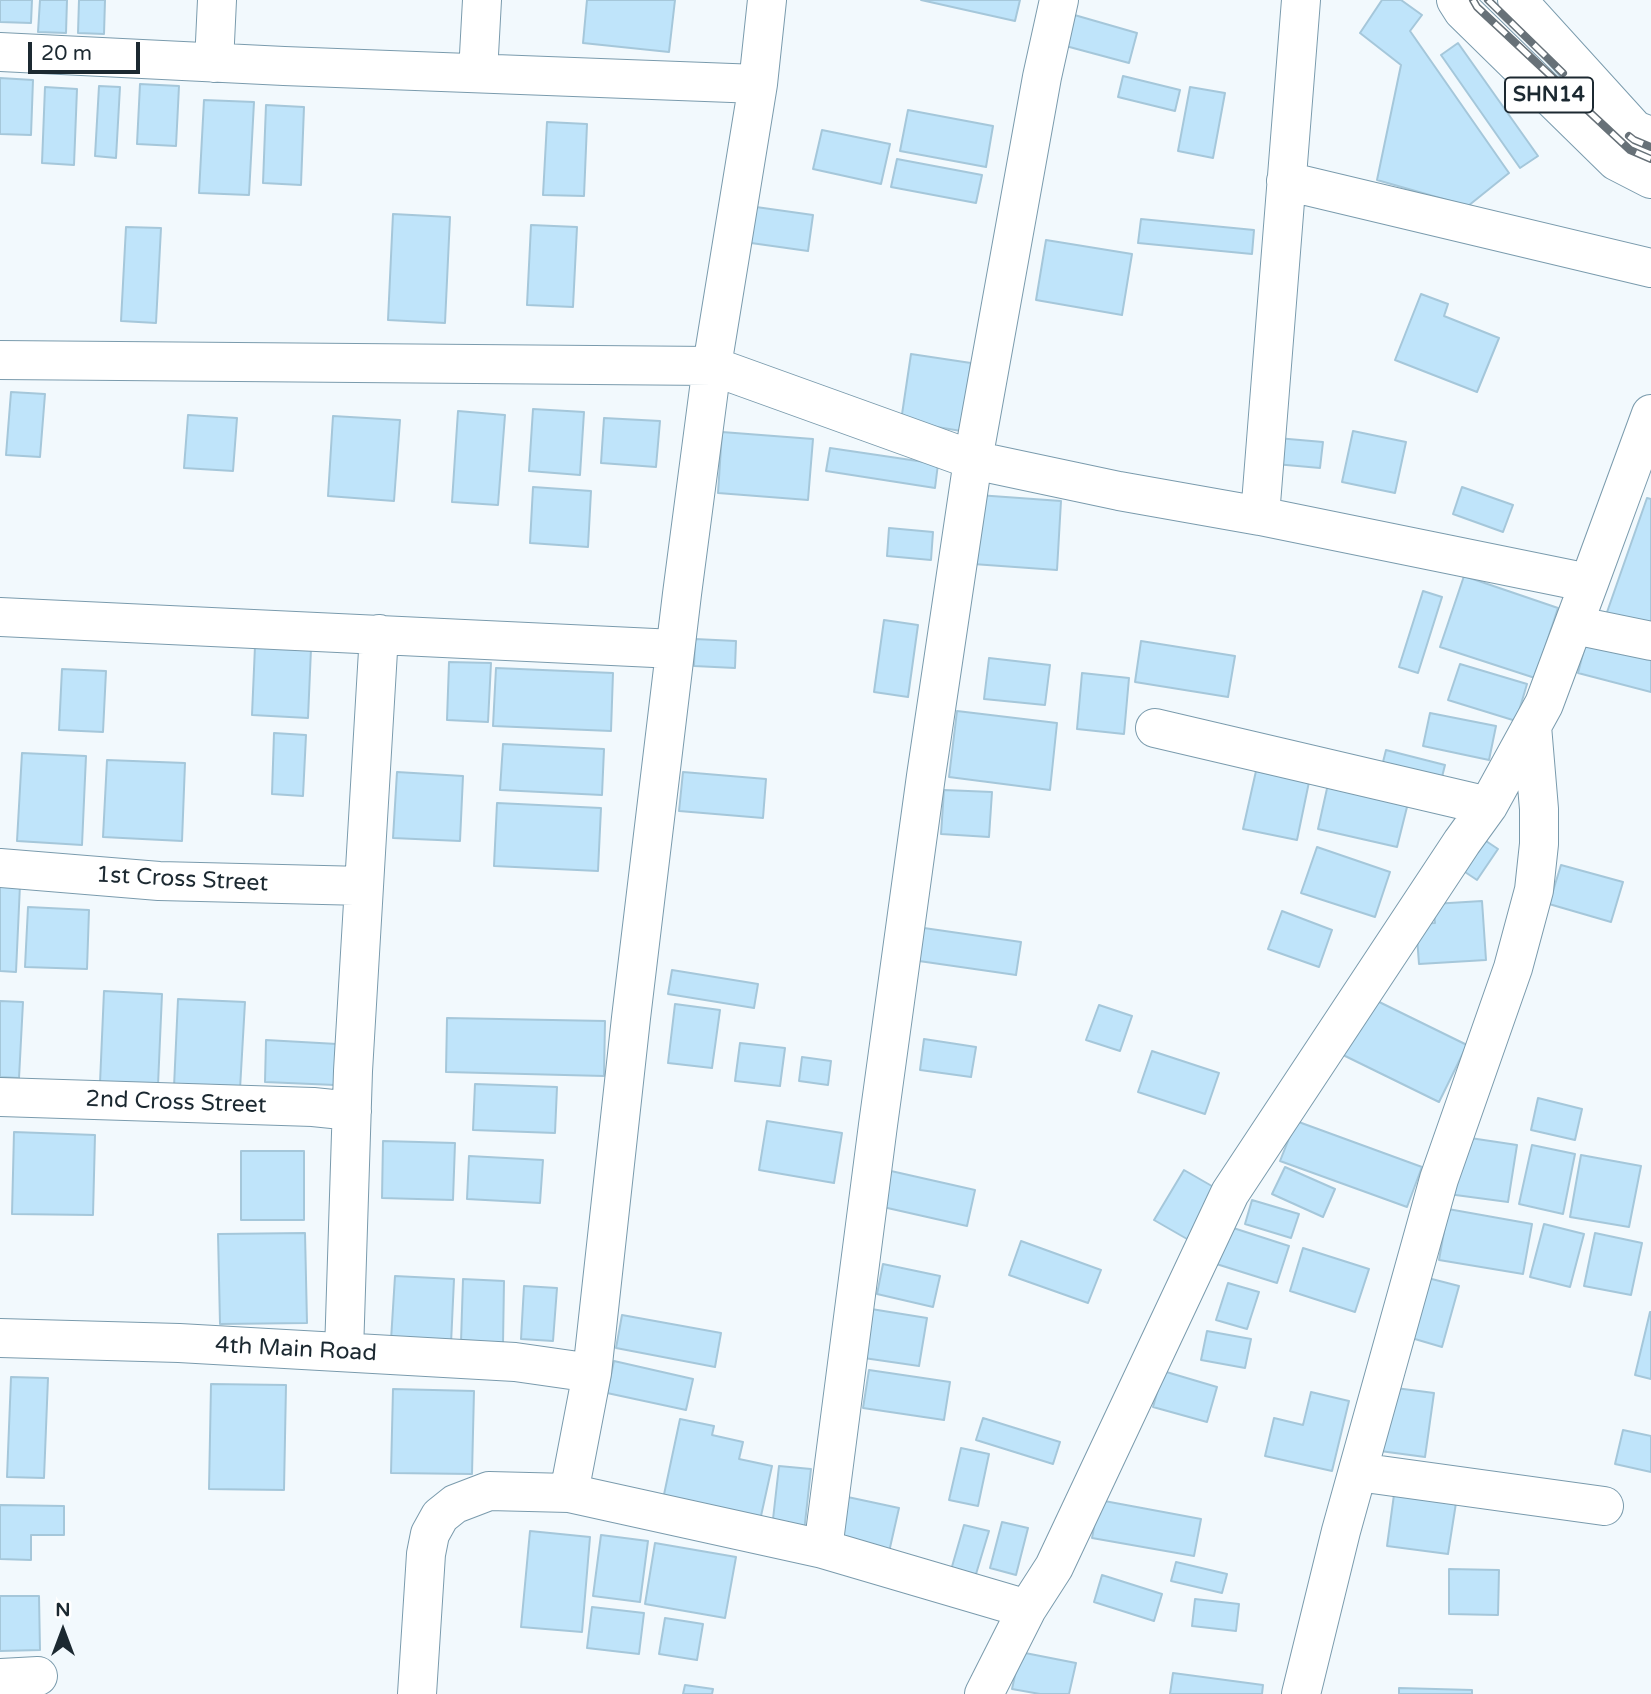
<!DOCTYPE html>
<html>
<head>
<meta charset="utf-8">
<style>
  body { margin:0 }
  #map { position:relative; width:1651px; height:1694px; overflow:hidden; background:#f2f9fd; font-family:"Varela Round",sans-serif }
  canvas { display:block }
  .north { position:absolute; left:28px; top:1596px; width:70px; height:70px; -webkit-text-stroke:5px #fff; paint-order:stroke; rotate:0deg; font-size:19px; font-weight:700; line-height:28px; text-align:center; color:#1c2931 }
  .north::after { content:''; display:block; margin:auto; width:24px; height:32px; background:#1c2931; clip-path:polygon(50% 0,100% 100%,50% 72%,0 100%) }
  .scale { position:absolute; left:28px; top:42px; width:112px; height:32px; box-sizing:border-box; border:4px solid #1c2931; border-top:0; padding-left:9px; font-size:21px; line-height:24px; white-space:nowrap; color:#1c2931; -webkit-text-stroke:5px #fff; paint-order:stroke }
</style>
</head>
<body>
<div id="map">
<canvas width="1651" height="1694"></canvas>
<div class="north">N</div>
<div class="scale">20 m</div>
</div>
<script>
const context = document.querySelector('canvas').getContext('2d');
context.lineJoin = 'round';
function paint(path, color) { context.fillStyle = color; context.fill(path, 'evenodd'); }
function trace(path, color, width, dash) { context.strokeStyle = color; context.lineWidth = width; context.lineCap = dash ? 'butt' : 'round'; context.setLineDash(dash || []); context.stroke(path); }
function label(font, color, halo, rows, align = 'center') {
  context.font = font + ' "Varela Round",sans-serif'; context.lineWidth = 7; context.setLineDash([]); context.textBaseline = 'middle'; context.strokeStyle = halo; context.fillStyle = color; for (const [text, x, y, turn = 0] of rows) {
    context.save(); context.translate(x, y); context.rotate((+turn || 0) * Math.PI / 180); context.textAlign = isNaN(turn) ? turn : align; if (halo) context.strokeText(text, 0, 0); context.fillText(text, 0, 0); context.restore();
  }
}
const building = new Path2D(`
  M0,0H32L31,23L0,22Z
  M40,0H67L66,33L38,32Z
  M79,0H105L104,34L78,33Z
  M587,0H675L669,52L583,43Z
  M921,0H1020L1015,21Z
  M1382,0H1401L1422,15L1410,31L1509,173L1468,206L1377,180L1401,65L1360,33Z
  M1071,14L1137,33L1129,63L1062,45Z
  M1458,43L1538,156L1520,168L1441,55Z
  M1123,76L1180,90L1175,111L1118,97Z
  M0,78L33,80L31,135L0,134Z
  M140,84L179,86L176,146L137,144Z
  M99,86L120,87L116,158L95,156Z
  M45,87L77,89L74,165L42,163Z
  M1190,87L1225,93L1213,158L1178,151Z
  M204,100L254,102L249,195L199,193Z
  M266,105L304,107L301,185L263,183Z
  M908,110L993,126L986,167L900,151Z
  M547,122L587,124L584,196L543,195Z
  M822,130L890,144L881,184L813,169Z
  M897,159L982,175L976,203L891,187Z
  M749,206L813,215L808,251L744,242Z
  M393,214L450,217L445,323L388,320Z
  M1141,219L1254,230L1252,254L1138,243Z
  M531,225L577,227L573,307L527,305Z
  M126,227L161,228L156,323L121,321Z
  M1046,240L1132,254L1122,315L1036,300Z
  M1421,294L1448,304L1444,316L1499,338L1477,392L1395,360Z
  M911,354L971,363L961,431L901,421Z
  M11,392L45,394L40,457L6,455Z
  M533,409L584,412L580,475L529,471Z
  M458,411L505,415L498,505L452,502Z
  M188,415L237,418L233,471L184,468Z
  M333,416L400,420L394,501L328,496Z
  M604,418L660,421L656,467L601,463Z
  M1353,431L1406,442L1395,493L1342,482Z
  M722,432L813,439L808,500L718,493Z
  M1277,438L1323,442L1320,468L1275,464Z
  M830,448L938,464L935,488L826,471Z
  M533,487L591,491L588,547L530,543Z
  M1462,487L1513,505L1503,532L1453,514Z
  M978,495L1061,501L1057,570L973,564Z
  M1647,498L1651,499V631L1606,615Z
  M889,528L933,532L931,560L887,556Z
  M1464,576L1558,608L1535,678L1440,647Z
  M1423,591L1442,597L1418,673L1399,667Z
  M884,620L918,625L908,697L874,692Z
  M1589,630L1651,646V692L1578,673Z
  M695,639L736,641L735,668L694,666Z
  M1141,641L1235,656L1228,697L1135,682Z
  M255,646L311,649L308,718L252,715Z
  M989,658L1050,665L1045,705L984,699Z
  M449,662L491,663L488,722L447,720Z
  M1460,664L1527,684L1516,721L1448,700Z
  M496,668L613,673L611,731L493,726Z
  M62,669L106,671L103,732L59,730Z
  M1082,673L1129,678L1124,734L1077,729Z
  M957,711L1057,723L1050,790L949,777Z
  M1430,713L1496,726L1489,760L1423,746Z
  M274,733L306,735L303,796L272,794Z
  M503,744L604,749L602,795L500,790Z
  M1386,750L1445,765L1438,793L1379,778Z
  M22,753L86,756L82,845L17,841Z
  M107,760L185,763L182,841L103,837Z
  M1256,771L1309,782L1297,840L1243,829Z
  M397,772L463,776L460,841L393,838Z
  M683,772L766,779L763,818L679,811Z
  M1328,784L1408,803L1397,847L1318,829Z
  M944,790L992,792L989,837L941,834Z
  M497,803L601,808L598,871L494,866Z
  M1477,835L1498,849L1477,880L1456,866Z
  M1317,847L1390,872L1375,917L1301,893Z
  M1561,865L1623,882L1611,922L1549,904Z
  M0,884L20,885L16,972L0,971Z
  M1482,901L1486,960L1419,964L1416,924L1435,923L1433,904Z
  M28,907L89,910L87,969L25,967Z
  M1282,911L1332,930L1319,967L1268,949Z
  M917,927L1021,942L1016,975L912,960Z
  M672,970L758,984L754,1008L668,994Z
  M104,991L162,994L158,1085L100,1083Z
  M1367,996L1467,1045L1439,1102L1339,1053Z
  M178,999L245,1002L240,1089L174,1087Z
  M0,1001L23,1002L19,1078L0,1077Z
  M675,1004L720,1010L712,1068L668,1063Z
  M1099,1005L1132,1016L1120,1051L1086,1040Z
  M447,1018L605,1021L604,1076L446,1072Z
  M924,1039L976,1047L971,1077L920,1070Z
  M266,1040L337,1044L335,1085L265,1082Z
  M740,1043L785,1048L780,1086L735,1081Z
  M1152,1051L1219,1073L1205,1114L1138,1092Z
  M802,1057L831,1061L828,1085L799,1081Z
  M475,1084L557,1087L555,1133L473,1130Z
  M1538,1098L1582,1109L1575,1140L1531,1130Z
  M767,1121L842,1133L834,1183L759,1170Z
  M1296,1121L1422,1167L1407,1207L1280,1161Z
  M14,1132L95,1135L93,1215L12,1214Z
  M1457,1136L1517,1145L1508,1202L1448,1194Z
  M383,1141L455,1143L453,1200L382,1198Z
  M1532,1145L1575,1154L1563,1214L1519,1204Z
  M241,1151H304V1220H241Z
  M1581,1155L1641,1166L1629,1227L1570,1217Z
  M469,1156L543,1160L540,1203L467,1199Z
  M1285,1167L1335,1189L1323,1217L1272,1194Z
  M1184,1170L1224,1193L1194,1243L1154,1220Z
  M891,1171L975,1190L967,1226L883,1207Z
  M1252,1200L1299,1214L1291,1238L1245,1224Z
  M1448,1209L1532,1224L1523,1274L1439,1260Z
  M1221,1224L1289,1246L1277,1283L1210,1262Z
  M1544,1224L1584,1234L1570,1287L1530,1277Z
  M305,1233L307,1323L220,1324L218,1234Z
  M1595,1233L1642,1243L1631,1295L1584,1286Z
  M1021,1241L1101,1270L1088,1303L1009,1275Z
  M1303,1248L1369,1269L1355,1312L1290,1291Z
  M883,1264L940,1276L933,1307L877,1294Z
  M395,1276L454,1279L451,1344L391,1340Z
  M1424,1277L1459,1286L1442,1347L1408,1337Z
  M463,1279L504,1281L503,1344L461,1342Z
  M1228,1283L1259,1292L1247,1329L1216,1320Z
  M524,1286L557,1288L553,1341L521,1339Z
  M865,1308L927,1318L919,1366L857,1357Z
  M1650,1312H1651V1379L1635,1375Z
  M622,1315L721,1333L715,1367L616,1348Z
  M1207,1331L1251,1339L1245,1368L1201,1360Z
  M614,1361L693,1379L686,1410L607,1393Z
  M869,1370L950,1382L944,1420L863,1408Z
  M1163,1371L1217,1387L1207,1422L1153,1407Z
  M11,1377L48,1378L44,1478L7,1477Z
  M211,1384L286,1385L284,1490L209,1489Z
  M1388,1387L1434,1393L1425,1457L1380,1451Z
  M393,1389L474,1391L472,1474L391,1473Z
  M1311,1392L1349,1401L1332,1471L1265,1456L1274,1418L1303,1425Z
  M983,1418L1060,1442L1053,1464L976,1440Z
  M680,1419L714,1426L712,1435L743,1442L739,1459L772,1466L759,1525L662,1504Z
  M1623,1430L1651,1436V1472L1615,1464Z
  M961,1448L989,1454L978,1506L949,1500Z
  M779,1466L811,1469L804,1532L772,1528Z
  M1396,1480L1458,1490L1448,1554L1387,1546Z
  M843,1496L899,1508L889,1552L834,1539Z
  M1099,1500L1201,1519L1194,1556L1092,1538Z
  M0,1505L64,1506V1535H31V1560L0,1559Z
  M1002,1522L1028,1528L1016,1575L990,1568Z
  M964,1525L989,1531L973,1584L949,1577Z
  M530,1531L590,1537L582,1632L521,1627Z
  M601,1535L648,1541L640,1602L593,1596Z
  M655,1543L736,1557L725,1618L645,1604Z
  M1176,1562L1227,1574L1222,1593L1171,1581Z
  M1449,1569L1499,1570L1498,1615L1449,1614Z
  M1102,1575L1162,1594L1154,1621L1094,1602Z
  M0,1596H39L40,1650L0,1651Z
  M1195,1599L1239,1604L1236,1631L1192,1626Z
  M592,1607L644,1613L639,1654L587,1648Z
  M665,1618L703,1624L697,1660L659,1654Z
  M1020,1652L1076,1663L1069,1694H1040L1012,1689Z
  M1173,1673L1263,1685L1262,1694H1170Z
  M685,1685L713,1689L712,1694H683Z
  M1399,1688L1472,1690V1694H1399Z`);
const street = new Path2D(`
  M0,52L284,66L758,84
  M214,63L217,0
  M478,73L482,0
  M1286,181L1651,268
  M0,360L712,366L973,460L1119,491L1260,516L1589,583L1651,414
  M1260,516L1301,0
  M0,617L675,649
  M1574,625L1651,641
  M1155,728L1488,806
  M0,868L159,881L364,886
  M0,1097L313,1107L352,1111
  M0,1338L179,1343L515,1362L592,1373
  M344,1352L353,1071L379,634
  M1358,1472L1604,1506
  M569,1493L823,1549L878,1125L926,776L973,460L1042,77L1059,0
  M823,1549L1027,1609
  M0,1678L38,1676
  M417,1694L426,1554L430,1534L440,1516L455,1504L489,1491L569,1493L592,1373L631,1018L682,594L712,366L758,84L767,0
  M984,1694L1027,1609L1054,1567L1230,1193L1462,842L1488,806L1544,704L1589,583
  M1301,1694L1341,1531L1439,1179L1513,968L1534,890L1539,844V809L1532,726`);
const primary = new Path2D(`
  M1456,0L1463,11L1616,161L1651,179
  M1517,0L1635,130L1651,136`);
const rail = new Path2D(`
  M1473,0L1477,7L1630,150L1651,159
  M1488,0L1563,73
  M1629,136L1634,140L1651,147`);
const shields = [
  [1549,95,88]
];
const shieldNames = [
  ["SHN14",1549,95]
];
const streetNames = [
  ["1st Cross Street",182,880,3],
  ["2nd Cross Street",176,1103,2],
  ["4th Main Road",296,1350,3]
];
paint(building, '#bfe4fa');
trace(building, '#a5c7da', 2);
trace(street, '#7a9bad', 40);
trace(primary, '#7a9bad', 40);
trace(street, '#fff', 38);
trace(primary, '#fff', 38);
trace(rail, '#677178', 8);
trace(rail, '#fff', 5, [16]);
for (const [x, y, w] of shields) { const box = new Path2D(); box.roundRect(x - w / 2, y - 17.5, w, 35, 5); context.fillStyle = '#fff'; context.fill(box); trace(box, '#1c2931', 2); }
label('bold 21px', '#1c2931', null, shieldNames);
label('23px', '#1c2931', '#fff', streetNames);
</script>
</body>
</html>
